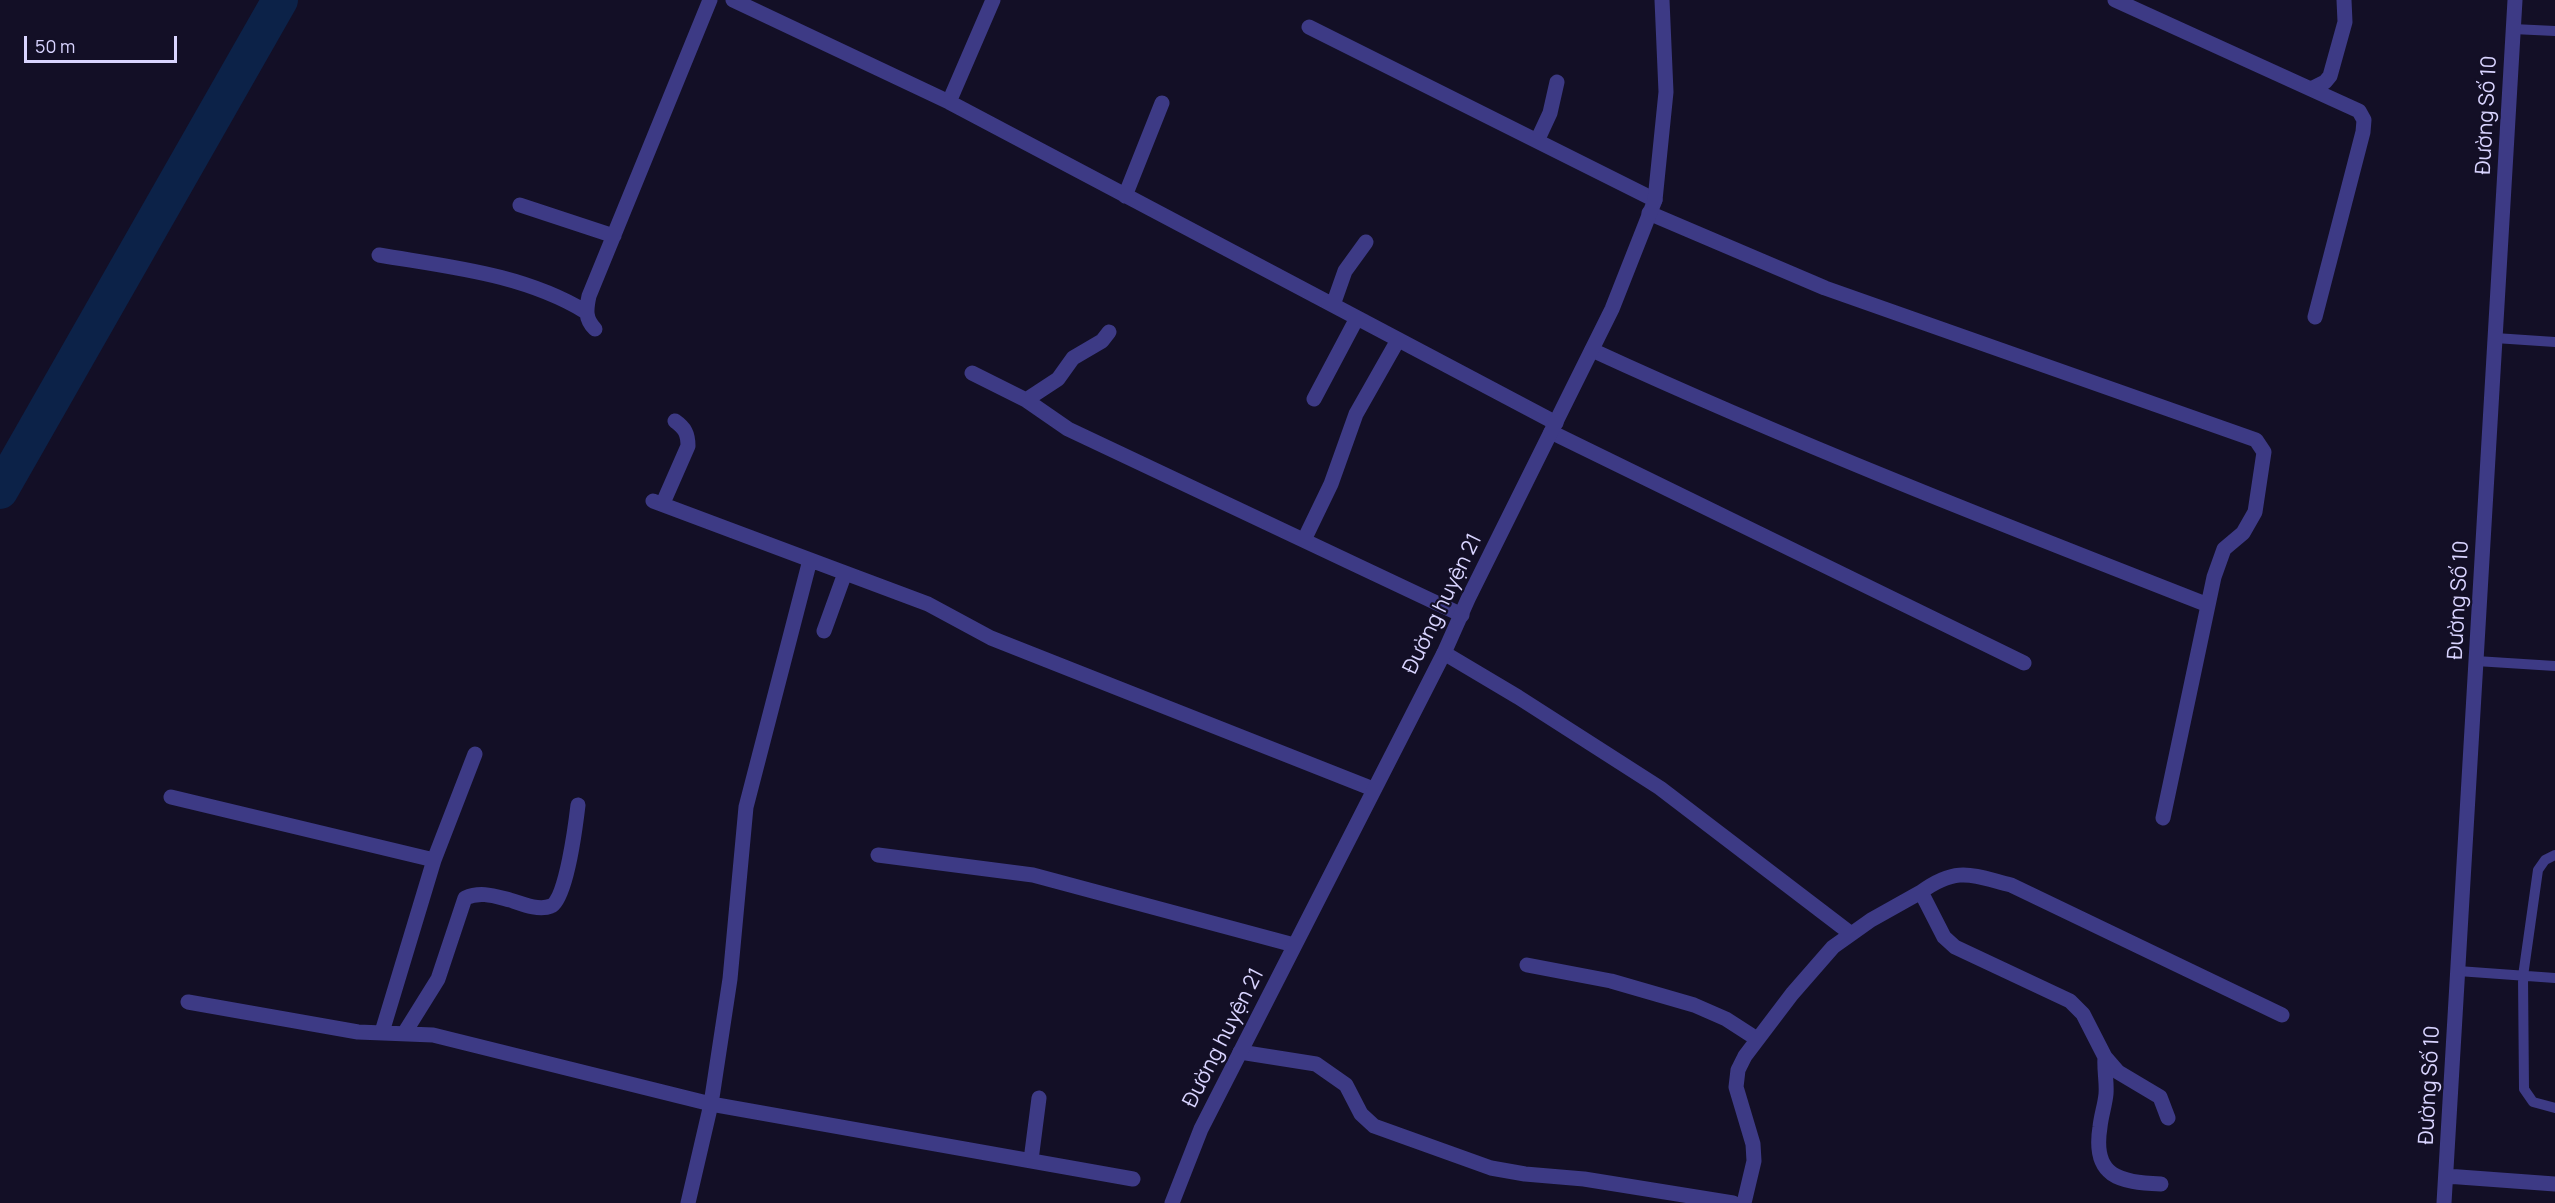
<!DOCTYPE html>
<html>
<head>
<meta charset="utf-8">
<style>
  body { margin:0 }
  #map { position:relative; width:2555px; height:1203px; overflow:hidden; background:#130f26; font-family:Manrope,sans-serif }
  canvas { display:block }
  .scale { position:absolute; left:24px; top:36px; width:153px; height:27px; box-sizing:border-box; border:3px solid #d9d4ff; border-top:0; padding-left:8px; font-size:18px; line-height:21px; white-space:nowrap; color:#d9d4ff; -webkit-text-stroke:4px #130f26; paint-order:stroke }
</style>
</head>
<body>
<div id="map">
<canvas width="2555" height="1203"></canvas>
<div class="scale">50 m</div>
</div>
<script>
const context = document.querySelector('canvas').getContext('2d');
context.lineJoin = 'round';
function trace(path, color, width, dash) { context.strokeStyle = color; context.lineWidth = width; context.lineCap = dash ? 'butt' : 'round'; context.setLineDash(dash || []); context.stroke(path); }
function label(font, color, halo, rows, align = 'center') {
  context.font = font + ' Manrope,sans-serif'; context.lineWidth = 4.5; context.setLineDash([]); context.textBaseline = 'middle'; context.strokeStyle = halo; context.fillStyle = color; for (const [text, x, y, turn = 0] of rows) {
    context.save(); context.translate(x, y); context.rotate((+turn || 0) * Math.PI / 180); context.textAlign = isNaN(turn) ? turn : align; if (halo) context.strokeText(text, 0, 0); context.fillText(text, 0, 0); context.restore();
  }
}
const river = new Path2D(`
  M0,491L280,0`);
const service = new Path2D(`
  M2513,29L2555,31
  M2495,338L2555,342
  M2476,661L2555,666
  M2555,855L2545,860L2538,870L2523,976L2524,1089L2533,1102L2555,1108
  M2458,971L2555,978`);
const minor = new Path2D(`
  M733,0L949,102L1556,423
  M2115,0L2359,111L2364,120L2363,132L2315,317
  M1309,27L1655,200
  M2311,89L2325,82L2330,76L2345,22L2344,0
  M949,102L993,0
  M1537,141L1550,113L1557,82
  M1125,196L1162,103
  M520,205L614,236
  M1649,213L1825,288L2256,440L2264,452L2255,512L2243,533L2224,549L2214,577L2163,818
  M379,255C449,267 524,274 586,312
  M1333,305L1345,271L1366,242
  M595,329C585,319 586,310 589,296L710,0
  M1592,350C1794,443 2001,524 2208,605
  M972,373L1026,400L1068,429L1462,615
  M1314,399L1357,318
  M1026,400L1058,379L1073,358L1102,341L1109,332
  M1551,432L2024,663
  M653,501L928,604L991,638L1373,789
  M663,503L688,446C688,434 685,428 675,421
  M1304,540L1331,484L1356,414L1398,340
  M824,631L845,573
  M1444,653L1518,697L1660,788L1850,933
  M171,797L434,860
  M878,855L1033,875L1294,945
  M1921,892C1957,866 1971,875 2011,885L2282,1015
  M1527,965L1611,981L1694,1005L1726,1019L1757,1039
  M188,1002L358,1032L433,1035L711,1104L1133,1179
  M382,1032L434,860L475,754
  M405,1032L438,979L465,898C481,891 494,896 510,900C522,904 539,911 551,906C566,901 576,822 578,805
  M1240,1052L1316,1064L1346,1085L1361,1114L1374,1126L1491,1168L1525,1174L1584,1179L1733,1203
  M2105,1057C2104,1070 2107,1082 2106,1094C2105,1105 2101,1116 2100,1127C2092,1177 2119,1182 2161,1184
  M1031,1160L1039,1098
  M2446,1176L2555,1184
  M688,1203L711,1104L730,979L746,807L810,560
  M1744,1203L1754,1161L1753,1144L1736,1087L1738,1070L1745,1056L1792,994L1833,947L1871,920L1921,892L1944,937L1955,947L2070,1001L2083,1014L2105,1057L2118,1072L2160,1097L2168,1118
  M2444,1203L2515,0`);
const tertiary = new Path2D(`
  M1172,1203L1201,1129L1444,653L1468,599L1612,309L1655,200L1666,92L1662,0`);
const streetNames = [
  ["Đường Số 10",2487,115,-87],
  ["Đường Số 10",2459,600,-87],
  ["Đường huyện 21",1443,604,-64],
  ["Đường huyện 21",1224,1038,-63],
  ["Đường Số 10",2430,1085,-87]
];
trace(river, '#0c2248', 36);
trace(service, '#3d3a85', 10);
trace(minor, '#3d3a85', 15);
trace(tertiary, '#3d3a85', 15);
label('21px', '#d9d4ff', '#130f26', streetNames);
</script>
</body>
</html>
